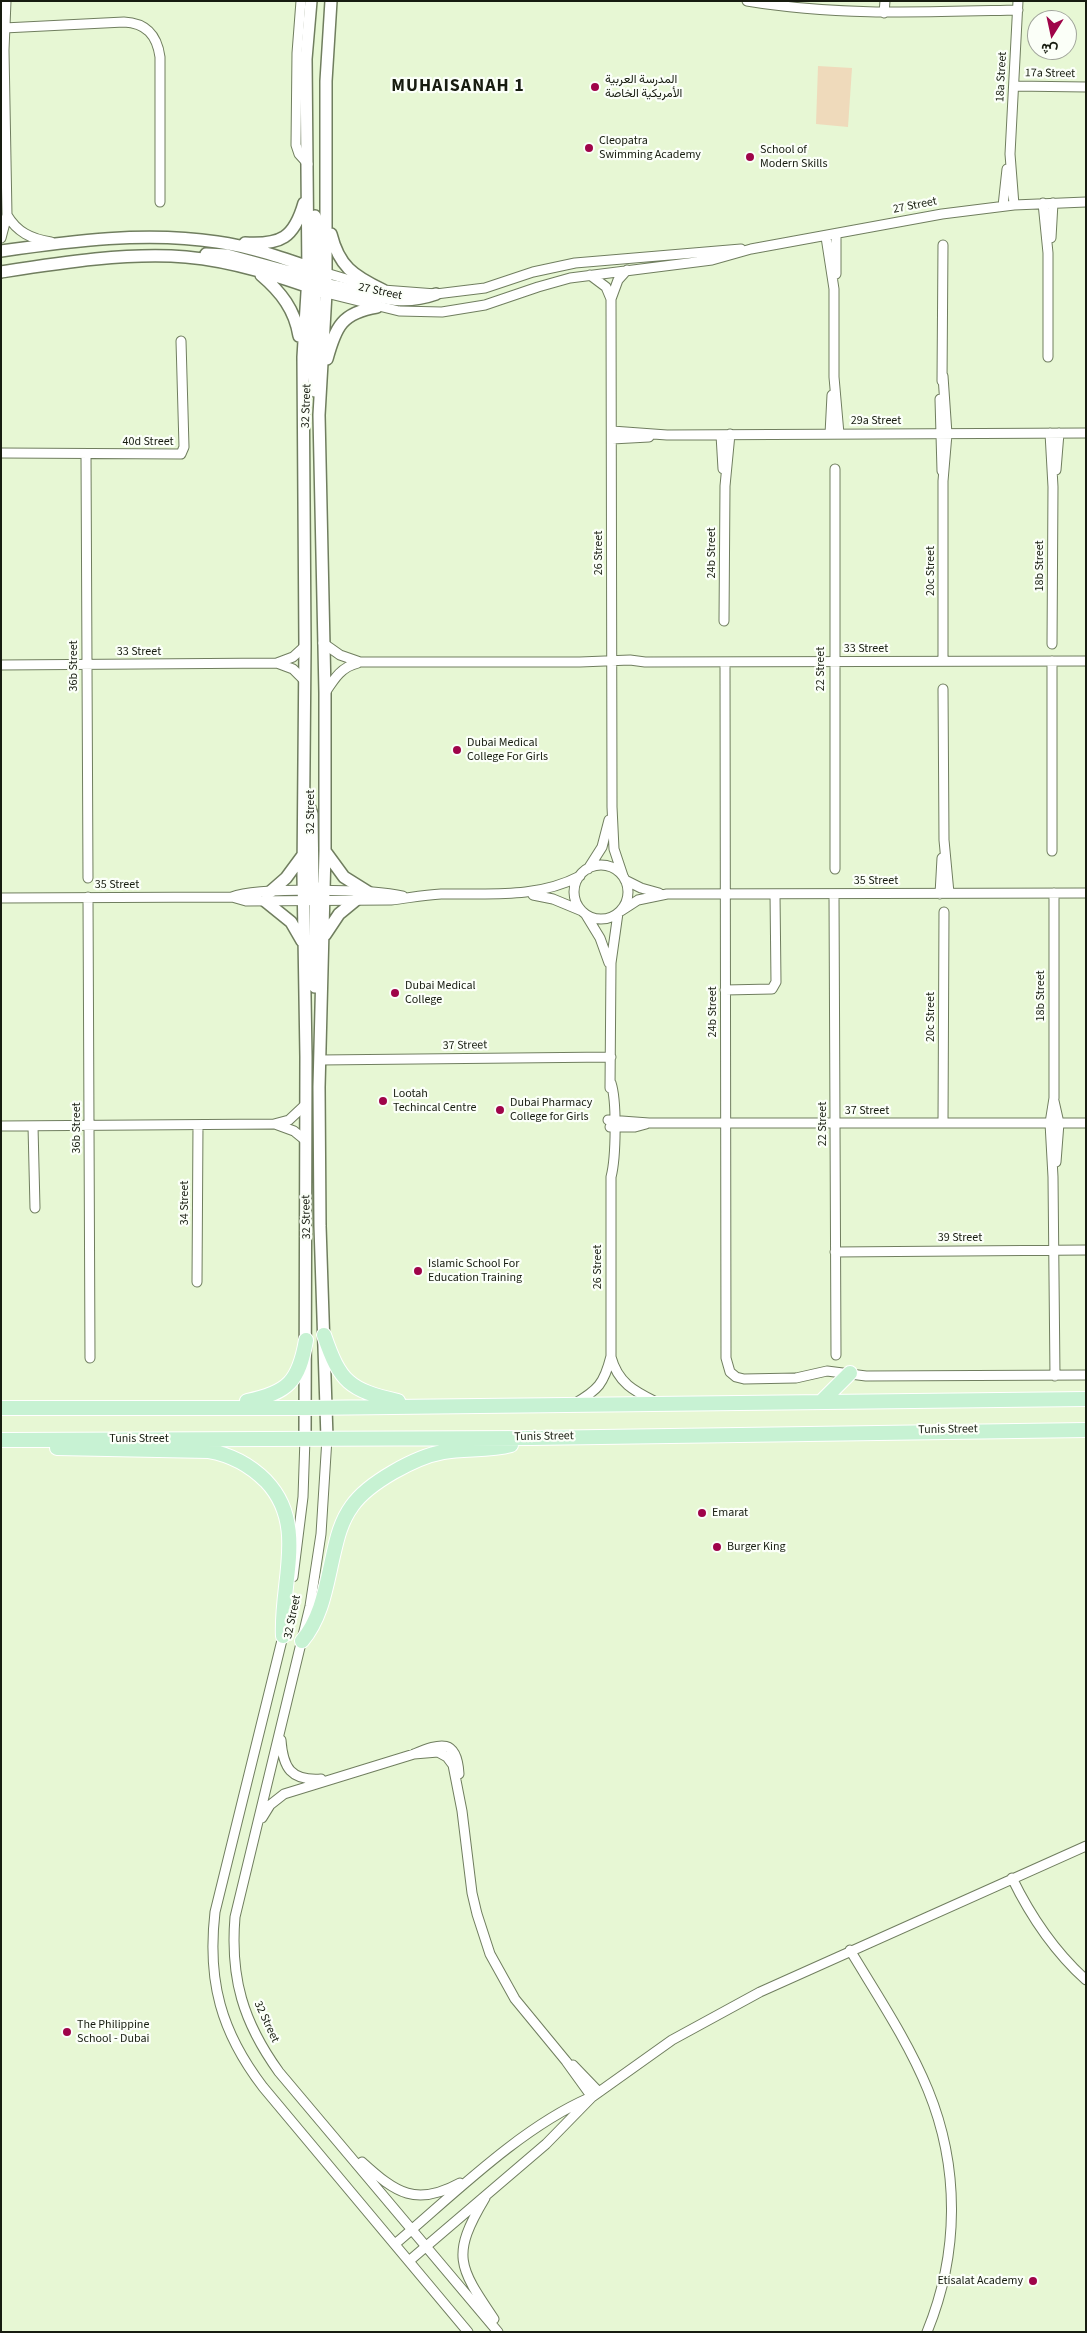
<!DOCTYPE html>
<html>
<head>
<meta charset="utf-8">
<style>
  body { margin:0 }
  #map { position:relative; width:1087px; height:2333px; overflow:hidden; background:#e7f7d4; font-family:"Source Sans 3",Vazirmatn,sans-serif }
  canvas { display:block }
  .frame { position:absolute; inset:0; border:2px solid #171c10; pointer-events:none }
  .north { position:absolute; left:1027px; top:10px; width:50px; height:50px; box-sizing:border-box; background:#fbfff8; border:1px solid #a0a49b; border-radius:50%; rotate:190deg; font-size:14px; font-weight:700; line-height:20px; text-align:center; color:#171c10 }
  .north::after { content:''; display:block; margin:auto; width:18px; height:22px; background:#9f0449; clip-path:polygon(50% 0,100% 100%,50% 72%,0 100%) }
</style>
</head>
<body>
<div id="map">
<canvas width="1087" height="2333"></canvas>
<div class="frame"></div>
<div class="north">ش</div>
</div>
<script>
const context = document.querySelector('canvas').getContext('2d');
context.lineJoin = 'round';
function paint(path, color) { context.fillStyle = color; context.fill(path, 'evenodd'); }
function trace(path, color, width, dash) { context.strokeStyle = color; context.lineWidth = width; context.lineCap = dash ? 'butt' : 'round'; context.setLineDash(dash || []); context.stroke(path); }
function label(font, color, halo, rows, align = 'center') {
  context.font = font + ' "Source Sans 3",Vazirmatn,sans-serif'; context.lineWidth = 4.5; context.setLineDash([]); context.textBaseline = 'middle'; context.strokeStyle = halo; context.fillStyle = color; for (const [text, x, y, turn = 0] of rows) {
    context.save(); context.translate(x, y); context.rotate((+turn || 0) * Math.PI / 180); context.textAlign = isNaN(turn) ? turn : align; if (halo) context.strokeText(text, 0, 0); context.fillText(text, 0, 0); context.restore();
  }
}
const green = new Path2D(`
  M818,66L852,68L848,127L816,124Z`);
const street = new Path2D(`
  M301,1L297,53L296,145L299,154L308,164
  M747,1C837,16 927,12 1018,10
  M884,13L885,1
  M4,28L124,22C146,23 157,35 160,57V202
  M1014,86L1086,87
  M1043,203L1048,253V357
  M1014,205L1010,154L1018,1
  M1003,206L1007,169
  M7,215C17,232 31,239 51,242
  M826,237L834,289V377L839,434
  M1,238L7,215L4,50L6,1
  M1051,238L1053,203
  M326,273L383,290L436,294L485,288L533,272L575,263L741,249
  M836,274V235
  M590,275L606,287L611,299
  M326,293L399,311L442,312L485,305L538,287L570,278L712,260L751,249L942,214L1014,205L1086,202
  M943,376L947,434L943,481V661
  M942,381L943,245
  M940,399L942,471
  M612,431L667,435L1086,433
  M1050,433L1053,487L1052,644
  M830,434L832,395
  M721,435L723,469
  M612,439L649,437
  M1,453L181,454L184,447L181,341
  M86,454L88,878
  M1056,470L1059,433
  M724,621L725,486L730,434
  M323,643L340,655L360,662H580L630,660L645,662L1086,661
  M1052,661V851
  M725,662L726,1358L730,1372L736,1377L744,1379L796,1378L827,1371L866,1376L1086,1375
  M277,663L293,657L305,646
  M1,665L277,663L293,669L305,681
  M943,689L944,840L949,893
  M325,693C334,679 341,667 358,663
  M574 892a27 27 0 1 1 54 0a27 27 0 1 1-54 0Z
  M588,869L602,847L609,820
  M835,869V469
  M623,876L614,849L612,807L611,299L618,280L627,270
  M625,880L641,888L659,893
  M1054,893V1098L1050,1123L1053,1177L1055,1376
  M834,894L836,1355
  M940,894L942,858
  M533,895L553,899L582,911
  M88,897L90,1358
  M232,897C258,887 375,889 403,896
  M1,898L232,897L246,901L391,900C408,898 424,895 441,894C489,893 536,899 580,876
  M621,911L638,900L667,894L1086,893
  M586,915L600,938L609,963
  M725,990L772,989L776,982L775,894
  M320,1060L611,1057
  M610,1088L611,963L618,913
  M1054,1101L1059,1123L1056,1162
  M608,1120L649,1123H1086
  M943,1123L944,912
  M275,1124L294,1131L305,1140
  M1,1126L274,1124L289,1120L305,1105
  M33,1126L35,1208
  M610,1127H635L646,1124
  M835,1252L1086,1250
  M197,1282L198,1125
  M611,1357C618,1383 634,1391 656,1402
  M574,1404C598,1390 604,1384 611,1356V1177C616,1158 617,1101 611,1083
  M327,1438L321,1534L310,1606L235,1917C230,1978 243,2022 279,2072L498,2332
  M293,1577L303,1497L305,1438
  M284,1632L215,1912C207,1981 221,2032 263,2087L468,2332
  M281,1740C283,1768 291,1781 321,1779
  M414,1754L438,1752L447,1757L453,1765L462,1811L472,1893L477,1914L490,1954L515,1999L566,2061L592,2097
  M262,1818L270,1805L284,1794L414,1754C441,1743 457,1738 459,1774
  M1012,1878C1030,1915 1055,1952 1086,1980
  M850,1950C877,1995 908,2041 928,2090C960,2168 959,2254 927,2332
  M573,2065L599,2092
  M362,2162C396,2193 416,2207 460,2183
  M485,2198C451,2255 458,2266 494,2319
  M395,2244C453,2195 520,2128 589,2098
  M409,2261L546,2144L592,2097L672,2040L760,1992L1086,1846`);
const secondary = new Path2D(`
  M315,216L318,275
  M331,234C339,266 353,276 383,290
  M245,243C281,245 294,238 304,203
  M1,251C71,241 146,231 217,242C254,247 291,261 326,273
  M206,254L227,255L301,275L315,276
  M1,272C59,263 128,252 186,257C234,261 281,277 326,293
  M261,275C281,292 295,310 299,336
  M315,282L313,360L315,391
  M321,284C362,288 391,310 436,294
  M327,359C336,326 342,313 377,307
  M306,797L312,814L313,883L316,893L322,899
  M325,851L344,877L368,892
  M303,891L311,896L315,904V987
  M270,892L286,878L303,855
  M265,901L291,922L302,941
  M325,935L339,914L356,900
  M305,1438L306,1057L303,876L305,646L303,357L308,276L306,59L311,1
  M327,1438L320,1226L319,1087L325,851V693L319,415L326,293V81L331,1`);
const primary = new Path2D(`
  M324,1335C340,1382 349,1390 398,1401
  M247,1401C288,1393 299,1381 306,1340
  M821,1402L850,1373
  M1,1408H306L1086,1399
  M1,1440L531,1438L1086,1430
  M57,1448L209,1451C232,1455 250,1465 266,1481C308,1525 280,1583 283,1636
  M302,1641C322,1617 326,1586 333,1556C337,1538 341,1521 352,1506C368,1483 415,1457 443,1452C465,1448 489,1451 511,1445`);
const markers = [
  [595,87,5,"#9f0449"],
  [589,148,5,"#9f0449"],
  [750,157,5,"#9f0449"],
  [457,750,5,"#9f0449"],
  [395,993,5,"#9f0449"],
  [383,1101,5,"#9f0449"],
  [500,1110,5,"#9f0449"],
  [418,1271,5,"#9f0449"],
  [702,1513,5,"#9f0449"],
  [717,1547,5,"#9f0449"],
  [67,2032,5,"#9f0449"],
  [1033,2281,5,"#9f0449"]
];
const streetNames = [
  ["17a Street",1050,74,1],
  ["18a Street",1002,77,-87],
  ["27 Street",915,206,-11],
  ["27 Street",380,292,12],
  ["32 Street",307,406,-88],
  ["29a Street",876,421],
  ["40d Street",148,442],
  ["26 Street",599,553,-90],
  ["24b Street",712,553,-90],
  ["18b Street",1040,566,-90],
  ["20c Street",931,571,-90],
  ["33 Street",866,649],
  ["33 Street",139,652],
  ["36b Street",74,666,-90],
  ["22 Street",821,669,-90],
  ["32 Street",311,812,-90],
  ["35 Street",876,881],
  ["35 Street",117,885],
  ["18b Street",1041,996,-90],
  ["24b Street",713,1012,-90],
  ["20c Street",931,1017,-90],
  ["37 Street",465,1046,-1],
  ["37 Street",867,1111],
  ["22 Street",823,1124,-90],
  ["36b Street",77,1128,-90],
  ["34 Street",185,1203,-90],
  ["32 Street",307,1217,-91],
  ["39 Street",960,1238],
  ["26 Street",598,1267,-90],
  ["Tunis Street",948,1430,-1],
  ["Tunis Street",544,1437,-1],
  ["Tunis Street",139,1439],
  ["32 Street",293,1617,-78],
  ["32 Street",266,2022,65]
];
const poiNames = [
  ["المدرسة العربية",605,80],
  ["الأمريكية الخاصة",605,94],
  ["Cleopatra",599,141],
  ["Swimming Academy",599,155],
  ["School of",760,150],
  ["Modern Skills",760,164],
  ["Dubai Medical",467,743],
  ["College For Girls",467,757],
  ["Dubai Medical",405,986],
  ["College",405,1000],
  ["Lootah",393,1094],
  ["Techincal Centre",393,1108],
  ["Dubai Pharmacy",510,1103],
  ["College for Girls",510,1117],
  ["Islamic School For",428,1264],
  ["Education Training",428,1278],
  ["Emarat",712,1513],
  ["Burger King",727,1547],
  ["The Philippine",77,2025],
  ["School - Dubai",77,2039],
  ["Etisalat Academy",1023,2281,"right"]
];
const districtNames = [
  ["MUHAISANAH 1",458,87]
];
paint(green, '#efdabb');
trace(street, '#707e5f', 11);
trace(secondary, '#707e5f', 14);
trace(primary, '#fff', 16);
trace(street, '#fff', 9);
trace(secondary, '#fff', 11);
trace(primary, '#c7f2d3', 14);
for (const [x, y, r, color] of markers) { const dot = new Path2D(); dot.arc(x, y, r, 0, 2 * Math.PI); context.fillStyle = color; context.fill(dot); trace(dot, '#fbfff8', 2); }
label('12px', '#171c10', '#fbfff8', streetNames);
label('12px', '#171c10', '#fbfff8', poiNames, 'left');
context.letterSpacing = '1px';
label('bold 18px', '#171c10', '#fbfff8', districtNames);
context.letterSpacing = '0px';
</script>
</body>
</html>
